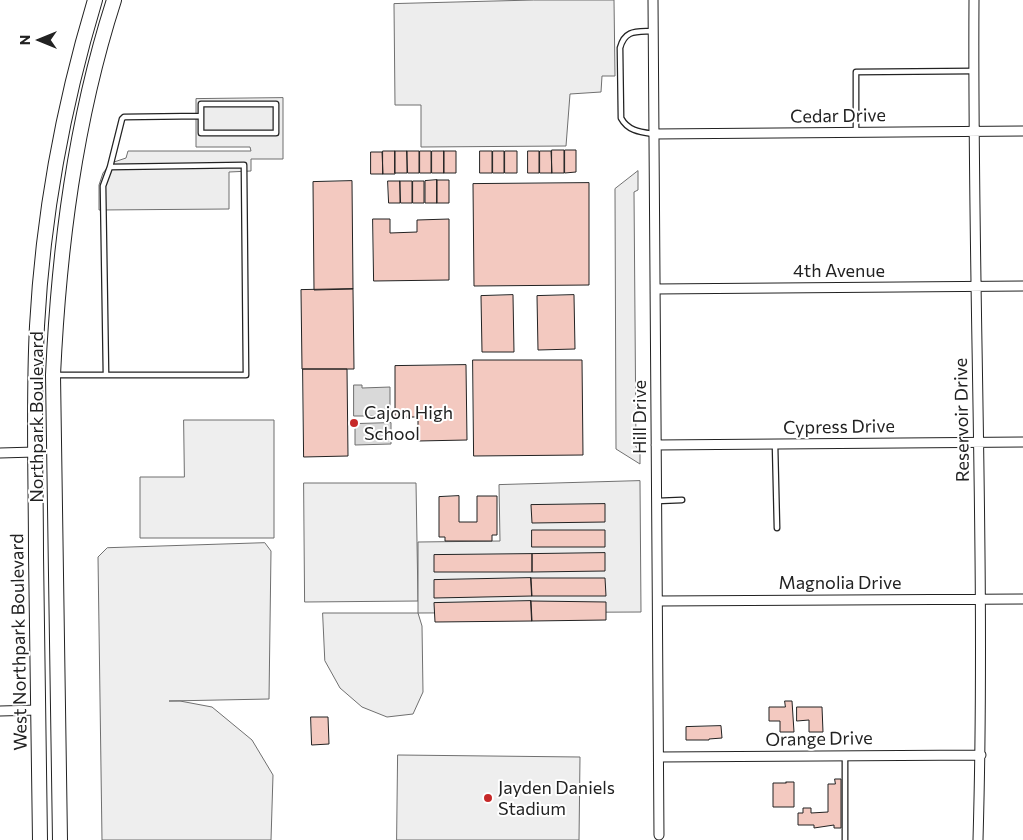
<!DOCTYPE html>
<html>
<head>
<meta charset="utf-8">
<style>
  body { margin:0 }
  #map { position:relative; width:1023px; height:840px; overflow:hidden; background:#fff; font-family:Commissioner,sans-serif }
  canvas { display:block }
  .north { position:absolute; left:15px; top:15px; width:50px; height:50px; -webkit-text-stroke:4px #fff; paint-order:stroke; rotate:270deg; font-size:14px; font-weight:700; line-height:20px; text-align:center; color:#222 }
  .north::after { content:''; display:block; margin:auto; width:18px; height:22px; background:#222; clip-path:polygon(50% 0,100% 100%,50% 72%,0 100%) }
</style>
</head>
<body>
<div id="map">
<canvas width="1023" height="840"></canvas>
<div class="north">N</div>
</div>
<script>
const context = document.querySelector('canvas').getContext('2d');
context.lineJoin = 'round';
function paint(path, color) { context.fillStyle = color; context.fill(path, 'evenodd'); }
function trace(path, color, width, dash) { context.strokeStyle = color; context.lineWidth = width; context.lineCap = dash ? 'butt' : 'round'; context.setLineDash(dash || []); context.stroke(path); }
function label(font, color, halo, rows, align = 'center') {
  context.font = font + ' Commissioner,sans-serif'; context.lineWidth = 4; context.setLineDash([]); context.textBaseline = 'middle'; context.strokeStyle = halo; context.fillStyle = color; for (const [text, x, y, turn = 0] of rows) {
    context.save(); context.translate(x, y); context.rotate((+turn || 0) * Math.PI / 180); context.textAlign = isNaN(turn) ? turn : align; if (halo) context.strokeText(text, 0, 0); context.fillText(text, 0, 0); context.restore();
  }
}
const green = new Path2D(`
  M184,420H274V538H140V477H184Z
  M304,483H416L418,601L305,602Z
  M265,543L271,551L269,699L169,701H180L212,707L252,740L273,775L271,840H102L98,557L107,548Z
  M323,613H418L422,626L423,692L413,714L387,717L362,707L340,688L325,661Z
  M398,755L580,757L579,840H397Z`);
const parking = new Path2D(`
  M534,0H614L615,76H602L601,92L570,94L566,146L421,147V105H395L394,4Z
  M283,98V159H251V171L229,172V209L99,210V185L103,173L111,163L126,158L128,151H251L250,147H196V99Z
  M638,171V190L634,192L636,447L640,448V464L616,449L615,189Z
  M640,481L641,612L418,613V542L500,541L499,485Z`);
const water = new Path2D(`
  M354,385H362V388L390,387V416H354Z
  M391,423V444L355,445V424Z`);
const building = new Path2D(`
  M552,150H564V173H552Z
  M565,150H576V172L565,173Z
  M383,151H395V174H383Z
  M395,151H407V173H395Z
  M407,151H419V173H408Z
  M420,151H431V173H420Z
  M432,151H444V173H432Z
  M444,151H456V173H444Z
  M480,151H492V173H480Z
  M493,151H504V173H493Z
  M505,151H517V173H505Z
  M528,151H539V173H528Z
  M540,151H551L552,173H540Z
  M371,152H382L383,174H371Z
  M437,180H449V203H437Z
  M437,180V203H425V181Z
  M352,181L353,289L314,290L313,182Z
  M388,181H400V203H389Z
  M400,181H412V203H401Z
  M413,181H424V203H413Z
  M589,183V285L474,286L473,184Z
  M373,219H390V233L417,232V220L449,219V280L374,281Z
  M353,289L354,369H302L301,290Z
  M513,295L514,352H482L481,296Z
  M574,295L575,349L538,350L537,296Z
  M473,360H582L583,455L474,456Z
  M466,365L467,440L418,441V417H395V366Z
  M303,369H347L348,456L304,457Z
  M459,496V522H477V496H497V535H492V541H445V537H439V497Z
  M605,504V522L532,523L531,505Z
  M532,530H605V547H532Z
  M605,553V571L532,572V554Z
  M532,554V572H434V555Z
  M531,578L532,596L434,598V580Z
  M531,578H605L606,596H532Z
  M531,601L532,621L435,622L434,603Z
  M531,601L606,602V620L532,621Z
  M785,701H792L794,732H780V721H769V707H785Z
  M797,707H822L823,732H809V720L797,721Z
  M311,717H328L329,744L312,745Z
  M721,726L722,738L709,739V740H686V727Z
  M835,779H841V828H834V825L814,828V825H798V813H803V808H811V813L828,812V784H835Z
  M786,782H794V807H773V783H786Z`);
const service = new Path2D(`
  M653,31C637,32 625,29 620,48L621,118C628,131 640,132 654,134
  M856,132V72L974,71
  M110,167L122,119L124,117L201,116V133H276V104H201V116
  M55,375H246L244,165L110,167L103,186L106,375
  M775,444L777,528
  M657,501L682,500
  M845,840V756`);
const minor = new Path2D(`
  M653,0L659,835
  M974,0C972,280 986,560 978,840
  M654,134L1023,131
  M655,289L1023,286
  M656,445L1023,442
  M0,453L35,452
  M658,601L1023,599
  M0,711L38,710
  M659,757L981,755`);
const secondary = new Path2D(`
  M40,840C39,745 38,650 36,555C36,479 33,402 37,326C43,215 63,106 95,0
  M60,840L53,375C59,248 75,121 114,0`);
const markers = [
  [354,423,5,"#c62828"],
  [488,798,5,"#c62828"]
];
const streetNames = [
  ["Cedar Drive",838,116,-1],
  ["4th Avenue",839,271],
  ["Northpark Boulevard",37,417,-90],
  ["Hill Drive",640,417,-90],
  ["Reservoir Drive",962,420,-91],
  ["Cypress Drive",839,427,-1],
  ["Magnolia Drive",840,583],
  ["West Northpark Boulevard",19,642,-91],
  ["Orange Drive",819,739,-1]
];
const poiNames = [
  ["Cajon High",364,413],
  ["School",364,434],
  ["Jayden Daniels",498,788],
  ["Stadium",498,809]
];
paint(green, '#eee');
trace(green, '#6f6f6f', 1);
paint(parking, '#ededed');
trace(parking, '#6f6f6f', 1);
paint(water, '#d9d9d9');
trace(water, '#6f6f6f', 1);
paint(building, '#f3c9c0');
trace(building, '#222', 1);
trace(service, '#222', 7);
trace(minor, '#222', 11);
trace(secondary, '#222', 16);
trace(service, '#fff', 4.5);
trace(minor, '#fff', 9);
trace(secondary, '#fff', 14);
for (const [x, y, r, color] of markers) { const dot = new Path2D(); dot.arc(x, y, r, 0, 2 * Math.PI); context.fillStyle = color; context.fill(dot); trace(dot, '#fff', 2); }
label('18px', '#222', '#fff', streetNames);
label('18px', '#222', '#fff', poiNames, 'left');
</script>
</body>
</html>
